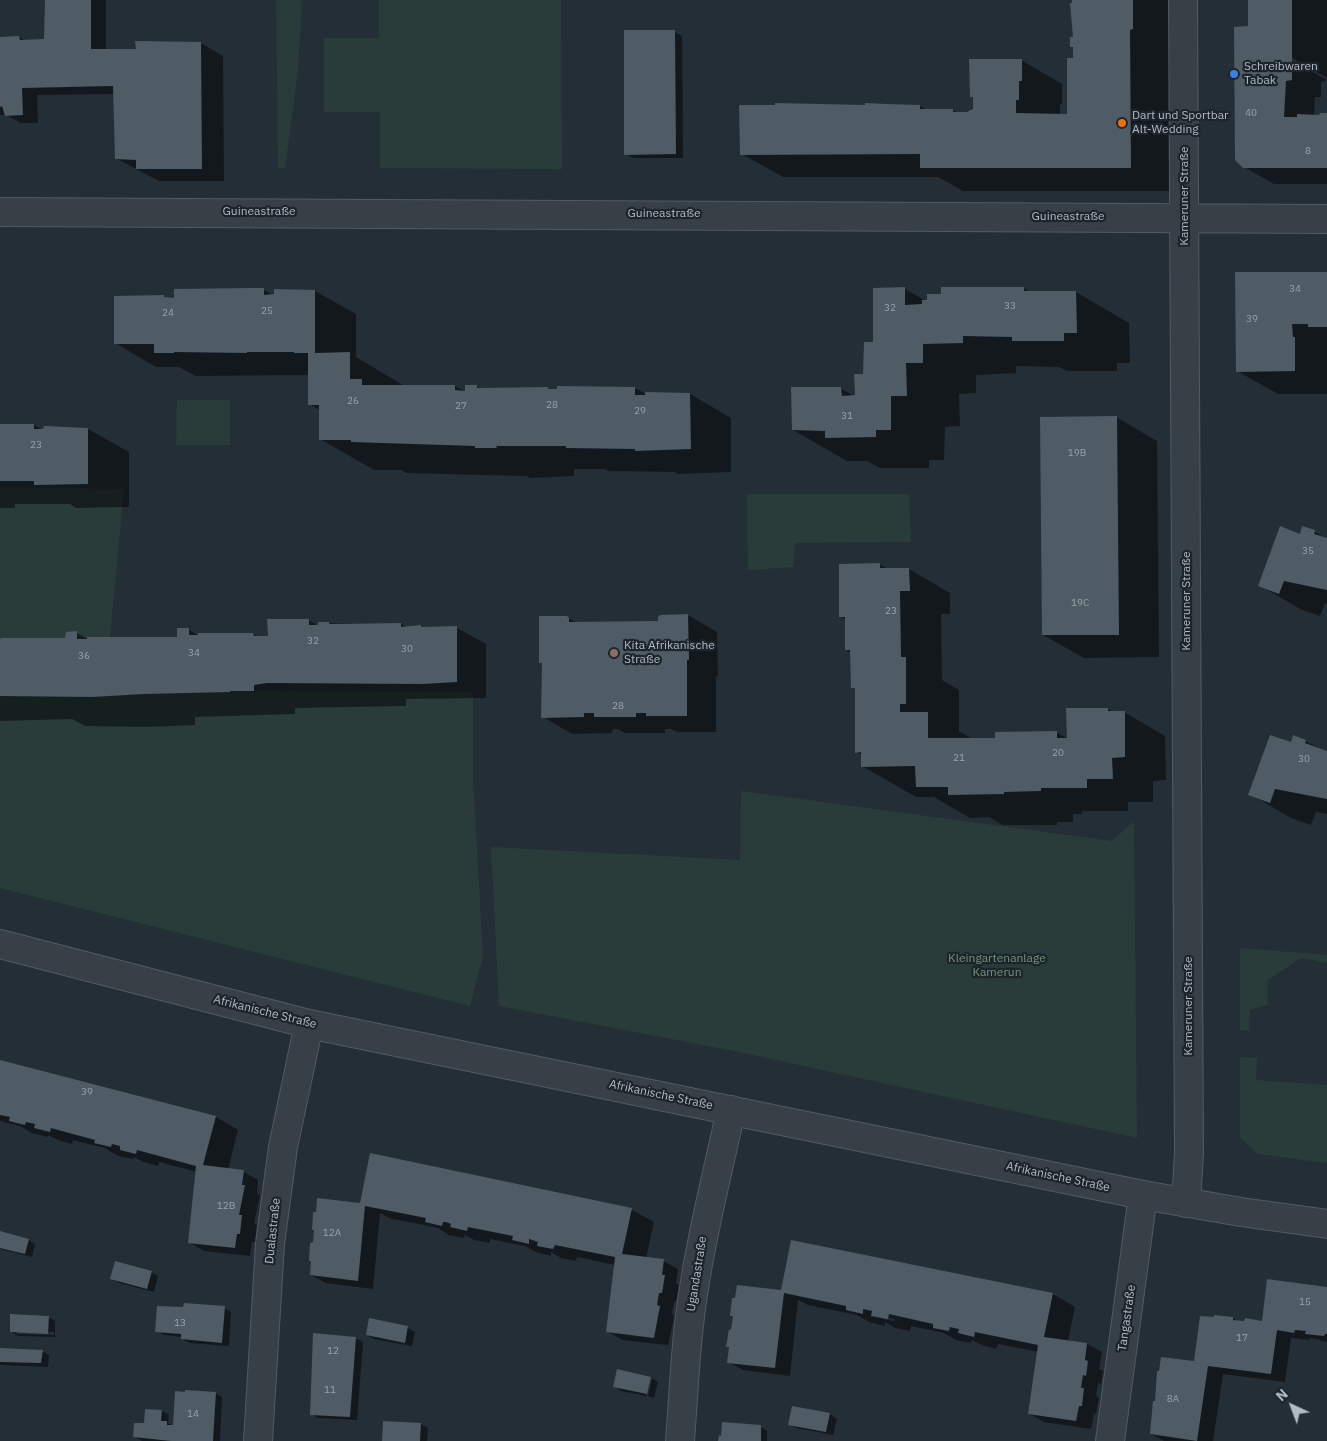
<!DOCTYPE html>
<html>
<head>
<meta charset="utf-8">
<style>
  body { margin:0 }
  #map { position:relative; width:1327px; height:1441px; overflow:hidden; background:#242e37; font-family:"IBM Plex Sans",sans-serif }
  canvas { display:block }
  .north { position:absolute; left:1267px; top:1381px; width:50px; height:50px; -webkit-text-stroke:4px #1c252c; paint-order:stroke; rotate:317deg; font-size:14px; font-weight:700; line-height:20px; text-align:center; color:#b2bbc3 }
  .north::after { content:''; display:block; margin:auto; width:18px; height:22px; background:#b2bbc3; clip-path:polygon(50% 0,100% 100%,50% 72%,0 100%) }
</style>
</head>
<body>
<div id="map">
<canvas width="1327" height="1441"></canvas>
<div class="north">N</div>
</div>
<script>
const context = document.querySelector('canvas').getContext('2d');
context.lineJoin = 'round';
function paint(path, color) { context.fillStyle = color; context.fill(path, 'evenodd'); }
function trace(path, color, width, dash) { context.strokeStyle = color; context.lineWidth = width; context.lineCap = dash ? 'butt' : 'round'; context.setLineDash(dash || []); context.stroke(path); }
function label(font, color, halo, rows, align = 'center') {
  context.font = font + ' "IBM Plex Sans",sans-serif'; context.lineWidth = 4.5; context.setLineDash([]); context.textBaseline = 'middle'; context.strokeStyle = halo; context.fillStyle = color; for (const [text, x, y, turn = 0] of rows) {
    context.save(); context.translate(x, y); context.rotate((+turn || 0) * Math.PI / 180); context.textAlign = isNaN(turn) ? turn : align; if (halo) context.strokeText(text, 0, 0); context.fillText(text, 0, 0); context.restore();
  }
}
const green = new Path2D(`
  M276,0H302L298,71L285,168H278Z
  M379,0H561L562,169L380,168V112H324V38H379Z
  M177,400H230V445H176Z
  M0,487L124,489L109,647L0,645Z
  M747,494H909L911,542L795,543L793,567L748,570Z
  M0,690L473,692V778L483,957L470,1006L0,888Z
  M741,791L1112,841L1134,821L1137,1138L739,1052L499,1006L491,847L740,860Z
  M1240,948L1327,955V963L1301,958L1268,980L1267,1005L1250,1010L1249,1031L1240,1030Z
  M1240,1057L1257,1058L1256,1080L1327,1085V1163L1258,1154L1240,1138Z`);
const shadow = new Path2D(`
  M46,0H106V51L137,50V43H201L223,56L224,181H159L117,159L114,94L37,95L38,123H21L6,115H0V38L19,37L26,41L46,40Z
  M1074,0H1170L1171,191H963L938,177H783L742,154L920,106L927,110H953L958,113H968L974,109V98L971,96L1021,60L1062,84V104H1060V115H1068L1074,60V48L1071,47L1074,38Z
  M1250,0H1327V78L1287,55L1286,57L1327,80L1321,82V97H1315L1314,116L1327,114V184H1274L1244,167Z
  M625,32H675L682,36L683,158H633L626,154Z
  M1327,273V394H1278L1237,371Z
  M1024,288L1030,292H1076L1129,323L1130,363H1117V371H1067L1059,367L1016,366V373L976,375V393L959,394L960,426L945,427L944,460H929V468H880L867,461H847L793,430L840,388L856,397L865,376L874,343L905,289L928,302Z
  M264,290L275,296L315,291L356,314V357L403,385V386H455L466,392L476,386L482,389H547L550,390L635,388L646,394H690L731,418V472L678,474L674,472L608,471L605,469H574V476L530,478L527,476L406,473L401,470H374L320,439V410L309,404V375L196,376L179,367H156L115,343L164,297L168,299Z
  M1116,417L1157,441L1159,657L1084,658L1043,635Z
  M0,425H34L42,430L88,429L129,452V507L76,508L70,504H15V508H0Z
  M1315,532L1327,539V604L1325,603L1320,616L1300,609L1259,585L1300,535Z
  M879,564L888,569H909L950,593V614H941L942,680L959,690V731L973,739H996L1057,733L1068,739L1108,709L1114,712H1124L1165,736L1166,780L1153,781V802H1128V811H1082V814H1073V822H1057V825H1003L989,817L970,818L934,797H916L862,766V755L856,752V689L852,687L851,653L846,650V620L841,617Z
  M688,615L717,632L718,677L716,676V732H677L671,729H665V733H624L618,729H613L612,733L572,734L543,717V664L540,662L567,617L577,623H659Z
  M309,620L319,627V623L401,624L407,628L421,627L423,628H457L486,644V698L406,699V706L295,708V714L195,717V725L146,727L85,726L72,719L0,721V641L67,639L77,633L86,638H178L188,629L199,636L253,634L258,637H269Z
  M1305,741L1327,752V814L1316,812L1311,825L1291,818L1250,794L1291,744Z
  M0,1062L216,1117L238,1130L228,1170L244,1172L258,1180L257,1193L260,1195L254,1223L257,1225L255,1242H252L250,1256L204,1251L189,1242L197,1172L159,1162L158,1166L143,1162L134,1157L133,1159L118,1156L105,1148L73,1140L72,1144L58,1140L48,1135V1137L32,1133L20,1126L0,1121Z
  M366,1205L632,1210L654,1222L646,1258L663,1261L678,1269L676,1283L679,1285L676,1301H674L672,1314L674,1316L668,1345L622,1340L607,1331L615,1265L577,1257L576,1261L561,1258L551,1252V1256L536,1252L525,1246L490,1239V1243L474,1240L465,1235L464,1238L449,1235L438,1228L389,1218L380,1213L373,1289L326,1283L311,1275L312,1262Z
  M0,1233L28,1240L35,1244L32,1257L0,1249Z
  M792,1241L1053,1294L1075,1307L1068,1341L1087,1344L1102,1352L1099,1369L1103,1371L1101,1384L1098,1383L1096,1396L1099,1398L1096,1414L1094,1413L1091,1429L1044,1422L1030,1414L1038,1352L998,1344L996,1349L982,1345L972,1340L971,1343L956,1340L944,1333L911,1326L910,1331L895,1328L885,1322V1326L869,1322L857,1315L808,1305L798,1300L790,1376L743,1370L728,1362L734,1316L787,1291ZM880,1316L894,1319V1321L883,1319Z
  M151,1272L158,1276L154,1292L119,1283L112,1278Z
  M1327,1288V1342L1316,1339L1309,1338V1340L1291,1338L1285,1382L1223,1374L1213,1441H1164L1151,1434L1195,1363L1233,1318L1239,1322H1263Z
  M224,1307L231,1312L229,1346L190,1343L182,1339V1337L164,1335L157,1331Z
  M48,1317L55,1321V1337L18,1336L11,1332ZM17,1331L54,1332V1335L17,1334Z
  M370,1320L408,1328L415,1332L412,1346L374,1339L367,1335Z
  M355,1338L363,1342L357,1420L318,1418L311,1414Z
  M0,1350L42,1351L49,1355L48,1367L0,1365Z
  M617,1371L651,1378H650L646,1396L621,1391L614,1386Z
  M652,1378L658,1382L654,1398L648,1396Z
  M215,1393L222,1397L220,1441H142L135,1436L162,1411L169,1415L168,1423L175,1427Z
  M793,1407L830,1414L837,1419L833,1435L797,1428L790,1424Z
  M421,1424L428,1428L427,1441H383Z
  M760,1426L767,1431V1441H720Z`);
const building = new Path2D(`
  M45,0H91V49H136L135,41L201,42L202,169H136V160L115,159L113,86L22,88L23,115L5,116L2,106L0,107V37L19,36L20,40L44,39Z
  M1072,0H1133V29L1130,30L1131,168H920V154L740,155L739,105H775V103L865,105V103L886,104L920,105V109H953V112H967L973,109V97H970L969,59H1022V81H1019V100H1016V113L1067,114V58H1073V47H1070V37H1073L1070,3H1072Z
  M1248,0H1292V80L1286,81L1284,117H1297V114L1319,115L1320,113H1327V168H1243L1235,160L1234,27L1248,26Z
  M624,30H675L676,154L624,155Z
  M1235,272H1327V327H1308V324H1292L1293,337H1295V371L1236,372Z
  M905,287V305L922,304V300H927V294H941V287H1024V291H1076L1077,333H1064V341H1012V337L963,336V343L923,344V363H906L907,396H891V430H876V437L825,438V431L792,430L791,387H841L842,396L855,395L854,374H863L864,342H873V288Z
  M252,288H264V295L274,294V289L315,290V353L350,352V379H362V385H455V390L465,391V385H477V388L548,387V389H557V386L635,387V395H645V392L690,393L691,449L635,451V449L566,448V446H496L497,448H475V446L351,442V440H319V405H308V353H294V352H247V353L174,352V353H154V344H114V296L164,295V297L174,298V289Z
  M1117,416L1119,635H1042L1040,417Z
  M0,424H34V429H43L44,426L88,428V484L34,485V481H0Z
  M1280,526L1300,534L1302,526L1315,530L1314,534L1327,538V590L1284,581L1279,594L1258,586Z
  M880,563V568H909L910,591H900L901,657H906V704H900V712H928V738H995V732L1057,731V738H1067L1066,708H1108V711H1125V757L1112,758L1113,779H1087V788H1041V791L1004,792V794L948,795V787H916L915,766L861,767V752L855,753V688H851L850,650H845V617H839V564Z
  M688,614L689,660H687V716H646V713H636V717H594V713H584V717L541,718L542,663H539V616H567L569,618V622L658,621V617L660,615Z
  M267,619H309V625H318V622H329V624L401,623V627L421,625V627L457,626V682L422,684L267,683L254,685V691H230V692L144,694L92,697L0,696V640L1,638H65L66,632L77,631V639H87V637H177V628H189V635H198V633H253L254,636H268Z
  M1270,735L1291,742L1293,735L1306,740L1305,743L1327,751V799L1275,789L1270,803L1248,795Z
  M0,1060L216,1116L203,1165L244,1170L242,1185H245L239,1215H242L240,1234H237L235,1248L188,1243L196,1166L137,1150L136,1154L120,1150V1146L112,1144L111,1147L94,1143L95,1140L51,1128L50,1132L34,1128L35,1124L26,1122L25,1125L9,1121L10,1117L0,1115Z
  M370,1153L632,1208L622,1254L664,1259L662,1275H665L662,1293H659L657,1305L660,1306L654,1338L606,1332L615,1257L555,1245L553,1249L537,1246L538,1242L529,1239V1244L512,1240L513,1236L468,1227L467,1231L450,1227L451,1224L446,1222H443L442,1226L425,1222L426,1218L365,1206L358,1281L310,1275L311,1261H309L310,1243L313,1242L314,1230H312L313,1212H316L317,1198L360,1203Z
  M0,1231L29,1239L25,1254L0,1248Z
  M791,1240L1053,1293L1044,1337L1087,1343L1085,1360L1088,1361L1086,1376L1083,1375L1081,1388H1084L1082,1406H1079L1076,1421L1028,1414L1038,1345L975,1332L974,1337L958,1333L959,1329L954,1328L950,1327L949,1331L933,1328V1324L889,1314L888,1319L871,1316L872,1311L863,1309V1314L846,1310V1306L784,1293L775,1368L727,1363L729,1347H726L729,1329L731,1330L733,1316H730L732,1298H735L737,1285L781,1290Z
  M115,1261L152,1271L147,1289L110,1279Z
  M1267,1279L1327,1287V1334H1325L1324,1336L1305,1334L1306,1331L1295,1330L1294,1333L1277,1330L1271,1374L1208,1366L1197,1441L1150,1434L1153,1401H1155L1157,1371H1159L1161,1357L1194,1361L1200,1316L1214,1317V1315L1233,1317V1320L1244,1321L1245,1318L1262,1321Z
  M184,1303L225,1306L222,1343L181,1339V1334L155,1332L157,1306L183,1307Z
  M10,1314L49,1316L48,1334L10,1332Z
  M369,1318L408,1326L405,1343L366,1335Z
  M313,1333L356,1337L350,1417L310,1415Z
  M0,1348L43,1350L41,1363L0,1362Z
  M617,1369L651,1377L647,1394L613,1387Z
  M185,1390L216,1392L213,1441H171L133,1437L134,1423H144L145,1409L162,1410L161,1421H167V1425H173L175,1391L185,1392Z
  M792,1406L830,1413L826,1432L788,1425Z
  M383,1421L421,1423L420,1441H382Z
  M722,1422L761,1425V1441H718L719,1435L721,1436Z`);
const minor = new Path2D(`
  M1183,0L1189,1153L1186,1203
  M0,212L1327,219
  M258,1441L270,1244L283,1147L309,1024
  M680,1441C684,1388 686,1334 695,1282C704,1224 719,1167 731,1110
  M1110,1441L1143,1195`);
const tertiary = new Path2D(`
  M0,944L309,1024L1143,1195L1241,1212L1327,1224`);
const markers = [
  [1234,74,5,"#3f7fe0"],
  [1122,123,5,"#e8710a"],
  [614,653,5,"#8d6e63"]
];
const numberNames = [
  ["40",1251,113],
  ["8",1308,151],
  ["34",1295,289],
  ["33",1010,306],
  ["32",890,308],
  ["25",267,311],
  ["24",168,313],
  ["39",1252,319],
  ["26",353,401],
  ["28",552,405],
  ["27",461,406],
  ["29",640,411],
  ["31",847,416],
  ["23",36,445],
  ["19B",1077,453],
  ["35",1308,551],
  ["19C",1080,603],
  ["23",891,611],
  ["32",313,641],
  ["30",407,649],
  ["34",194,653],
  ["36",84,656],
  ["28",618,706],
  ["20",1058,753],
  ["21",959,758],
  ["30",1304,759],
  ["39",87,1092],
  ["12B",226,1206],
  ["12A",332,1233],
  ["15",1305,1302],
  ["13",180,1323],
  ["17",1242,1338],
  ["12",333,1351],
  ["11",330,1390],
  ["8A",1173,1399],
  ["14",193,1414]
];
const poiNames = [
  ["Schreibwaren",1244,67],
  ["Tabak",1244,81],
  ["Dart und Sportbar",1132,116],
  ["Alt-Wedding",1132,130],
  ["Kita Afrikanische",624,646],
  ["Straße",624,660]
];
const streetNames = [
  ["Kameruner Straße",1185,196,-90],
  ["Guineastraße",259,212],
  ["Guineastraße",664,214],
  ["Guineastraße",1068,217],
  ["Kameruner Straße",1187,601,-90],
  ["Kameruner Straße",1189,1006,-90],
  ["Afrikanische Straße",265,1012,14],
  ["Afrikanische Straße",661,1095,12],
  ["Afrikanische Straße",1058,1177,12],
  ["Dualastraße",273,1231,-84],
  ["Ugandastraße",697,1274,-81],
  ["Tangastraße",1127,1318,-82]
];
const parkNames = [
  ["Kleingartenanlage",997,959],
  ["Kamerun",997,973]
];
paint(green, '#293c39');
paint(shadow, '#0007');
paint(building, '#4f5b65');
trace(minor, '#525b62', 30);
trace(tertiary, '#525b62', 30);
trace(minor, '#374047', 28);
trace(tertiary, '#374047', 28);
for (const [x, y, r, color] of markers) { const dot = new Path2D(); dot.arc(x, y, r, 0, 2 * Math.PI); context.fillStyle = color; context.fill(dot); trace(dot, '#1c252c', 2); }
label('10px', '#99a3ac', null, numberNames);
label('12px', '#b2bbc3', '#1c252c', poiNames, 'left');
label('12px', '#b2bbc3', '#1c252c', streetNames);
label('12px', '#739676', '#1c252c', parkNames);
</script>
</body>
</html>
